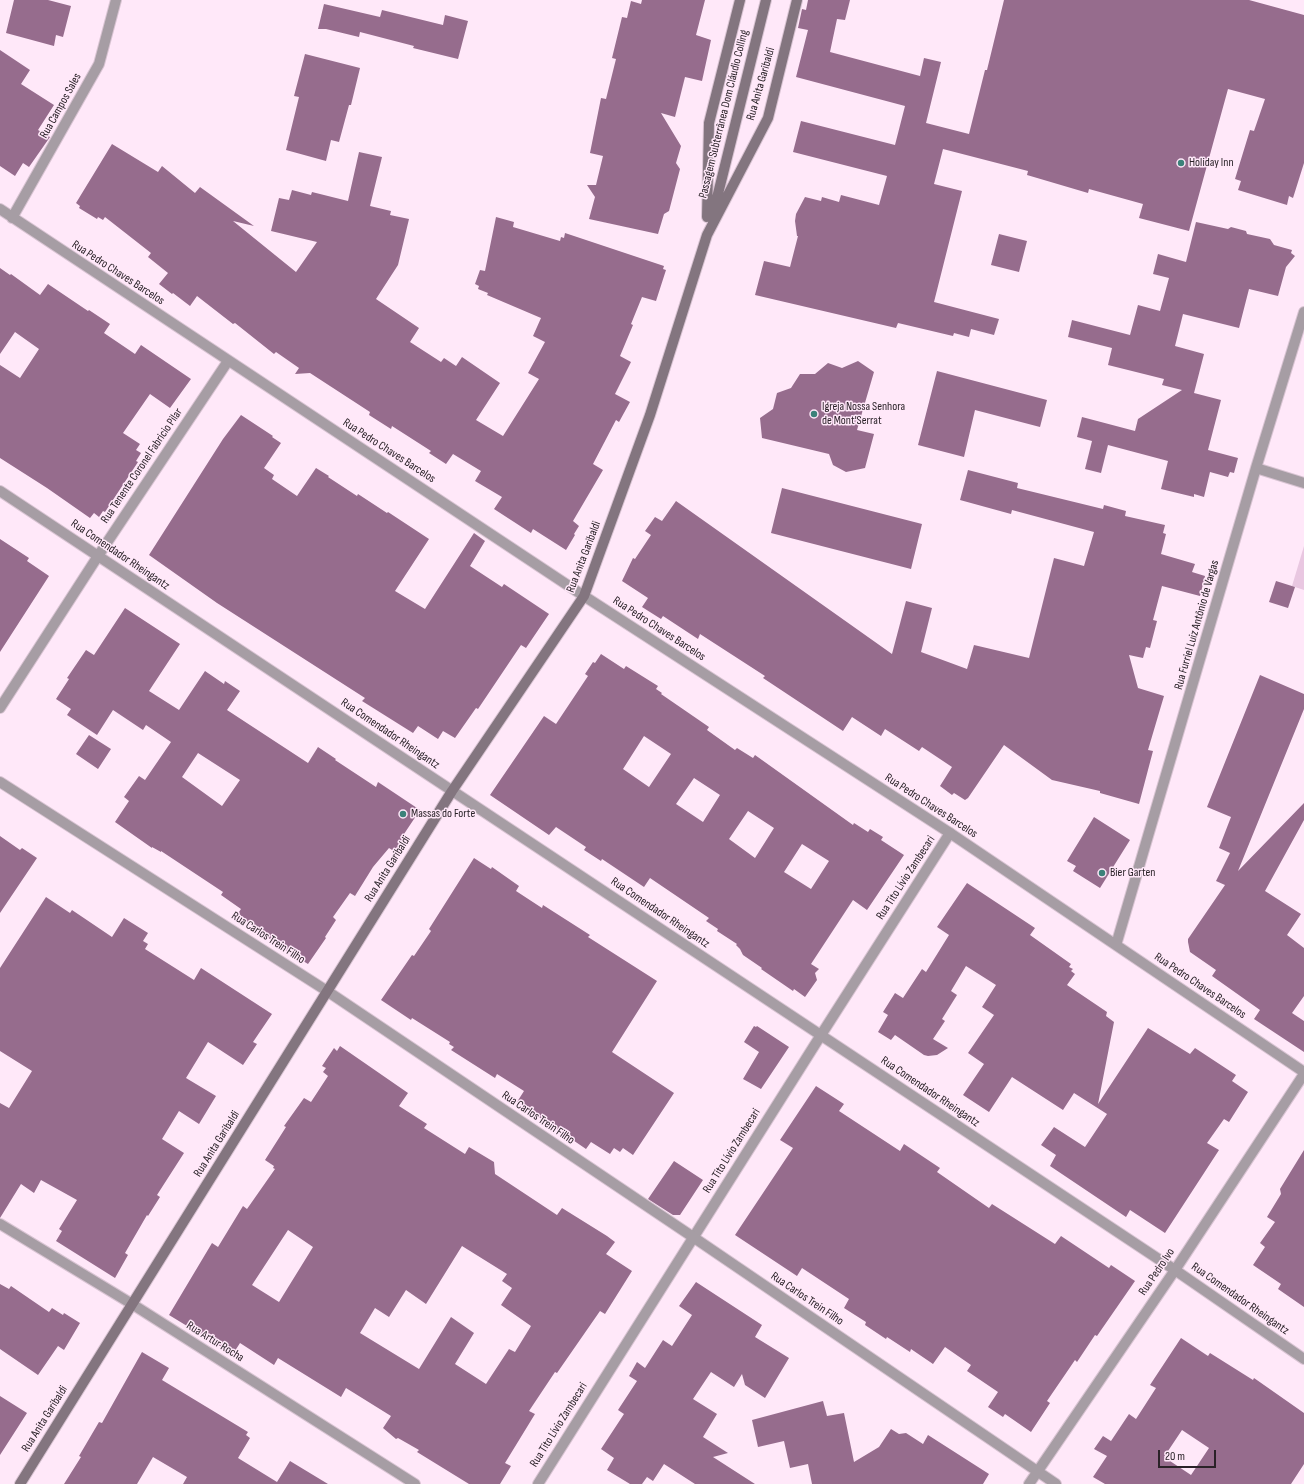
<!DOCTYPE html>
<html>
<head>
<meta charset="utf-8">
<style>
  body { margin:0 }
  #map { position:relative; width:1304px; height:1484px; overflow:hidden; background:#ffe8f9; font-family:"Sofia Sans Condensed",sans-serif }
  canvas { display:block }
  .scale { position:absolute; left:1158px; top:1450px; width:58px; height:18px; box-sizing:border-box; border:2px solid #2a2228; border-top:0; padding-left:5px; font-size:12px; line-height:14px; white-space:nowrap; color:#2a2228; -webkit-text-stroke:3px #ffe8f9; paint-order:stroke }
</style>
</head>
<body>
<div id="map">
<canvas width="1304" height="1484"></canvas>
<div class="scale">20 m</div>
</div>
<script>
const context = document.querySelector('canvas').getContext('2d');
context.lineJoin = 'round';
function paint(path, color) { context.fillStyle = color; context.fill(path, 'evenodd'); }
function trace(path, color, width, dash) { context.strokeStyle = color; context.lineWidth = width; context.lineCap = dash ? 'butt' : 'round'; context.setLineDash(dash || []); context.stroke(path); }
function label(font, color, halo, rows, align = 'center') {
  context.font = font + ' "Sofia Sans Condensed",sans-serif'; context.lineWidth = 3; context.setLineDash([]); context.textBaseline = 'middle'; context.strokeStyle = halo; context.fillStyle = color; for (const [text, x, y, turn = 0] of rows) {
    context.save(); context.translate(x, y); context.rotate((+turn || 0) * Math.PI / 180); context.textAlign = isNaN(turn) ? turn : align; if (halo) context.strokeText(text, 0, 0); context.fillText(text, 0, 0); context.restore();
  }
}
const green = new Path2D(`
  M1304,546V590L1292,586Z`);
const building = new Path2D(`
  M14,0H48L71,6L63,37L56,35L54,46L6,33Z
  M642,0H705L696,35L711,40L702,81L685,77L675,117L661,113L681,146L676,163L680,169L669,211L664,214L658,234L589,219L595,197L587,185H596L603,156L590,153L601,98L606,99L616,59L612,58L622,17L627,18L631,1L641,4Z
  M808,0H850L845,20L837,19L830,52L920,76L924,58L941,62L926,123L969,134L985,70H987L1004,0H1249L1304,15V163L1293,198L1289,196L1287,205L1238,190L1241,181L1235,179L1250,130L1254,131L1265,99L1228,89L1189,231L1139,218L1143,204L1089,189L1088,193L1027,175L1028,171L943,149L934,184L962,191L934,302L999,319L994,335L971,329L969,337L954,333L953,336L898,323L896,328L755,295L764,261L790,267L798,236H797L795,221L796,214L805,197L821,201L822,197L839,202L841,195L879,205L887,176L793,152L801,121L895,145L905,106L796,77L808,30L798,28L802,9L806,10Z
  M324,4L380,17L382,10L443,25L445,15L468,21L458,59L413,48L414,46L360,32L359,37L326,29H318Z
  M0,50L30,70L21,84L54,105L38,130L50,137L29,167L23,163L15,176L0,166Z
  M305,54L360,68L351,105H349L339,142L331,140L326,161L286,150L299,97L294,96Z
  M112,144L158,172L162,166L195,193L200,187L254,226L233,221L296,272L317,242L271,231L279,198L289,200L292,190L311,195L312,192L348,201L359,152L382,157L370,206L391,211L390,215L409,219L398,265L376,299L419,328L410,342L441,362L444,358L456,366L462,357L500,383L476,420L503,436L539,379L528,373L545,342L533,336L541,318L487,295L488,293L478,289L479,286L475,284L480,270L485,271L496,217L514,222L513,227L560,241L561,237L564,238L565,233L664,266L663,269L666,270L656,301L642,297L631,324L633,325L620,356L631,362L615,394L630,402L619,422L616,420L593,464L603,470L573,521L579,526L574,534L575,535L566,550L533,529L531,533L494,509L502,497L475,481L481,471L453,454L446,464L429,453L431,451L392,426L391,429L369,415L370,412L310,373L295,374L299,368L276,352L274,354L235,323L233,324L197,296L190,306L173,293L172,294L159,284L168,273L148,257L151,253L105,217L103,220L98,217L97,219L79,208L80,206L76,203Z
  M1196,222L1228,229L1231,227L1246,231L1247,234L1270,239L1274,245L1292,250L1291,253L1295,256L1286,267L1278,296L1249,289L1239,328L1183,314L1175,346L1204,354L1194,393L1221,400L1208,450L1238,458L1234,473L1230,472L1228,477L1210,472L1204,497L1194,494V497L1161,489L1168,461L1108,445L1101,473L1085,469L1092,441L1077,437L1082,417L1135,431L1138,419L1182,390L1162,385L1164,379L1108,365L1112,348L1068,337L1072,320L1130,335L1138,305L1160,311L1169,278L1153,274L1158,254L1186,262Z
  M999,234L1027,241L1019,272L991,265Z
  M0,268L10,275L11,274L40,295L48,284L88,311L89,310L110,324L104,333L135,354L141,345L191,379L170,408L150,394L123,433L140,444L136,450L141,453L136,461L138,462L105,512L103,511L99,517L94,513L90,518L47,488L0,458V365L20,378L39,349L15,332L0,354Z
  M858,361L874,372L857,430L874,434L865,468L846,472L833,465L829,454L762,438L760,418L773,409L777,393L791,388L800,374H815L828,363L842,368Z
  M937,371L1047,400L1040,427L975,410L964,457L918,445Z
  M241,415L273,436L272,437L281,443L264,468L274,475L272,479L297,496L316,468L329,476L328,477L357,496L358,494L387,513L388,512L429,539L395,591L425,609L474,533L485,541L470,566L502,587L504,584L549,614L526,648L521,645L478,709L476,708L455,738L443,731L438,739L418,726L413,733L362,701L365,698L217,603L149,555L223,439Z
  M968,470L1018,483L1017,488L1103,509L1104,505L1126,511L1125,516L1165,525L1163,533L1166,534L1161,554L1195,564L1192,572L1205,576L1200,596L1162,586L1153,620L1157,621L1150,648L1146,647L1143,658L1129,655L1138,688L1164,696L1148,750L1153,751L1139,804L1100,793V791L1052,780L1004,745L968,798L965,800L954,793L952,795L940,786L952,767L922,747L919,751L885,729L881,736L852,717L843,731L763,678L765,676L700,634L698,639L663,616L661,619L642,607L648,598L622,581L633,558L635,559L651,535L645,531L655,517L662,521L676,501L892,654L906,601L932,608L921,652L967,669L974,645L1029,658L1054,558L1084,566L1094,532L1012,510L1011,514L960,500Z
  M782,488L922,524L911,569L771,533Z
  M0,539L29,558L27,561L49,576L0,652Z
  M1276,581L1295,587L1288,608L1269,602Z
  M125,608L180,644L149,691L179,710L205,671L224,684L225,681L240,691L227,710L308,763L318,747L336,759L335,760L376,787L378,782L420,810L402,837L406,840L397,853L389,848L373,867L355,896L350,893L333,917L336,920L325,937L326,938L308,964L285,950L237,915L241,909L221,895L223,892L161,851V852L152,847V848L115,822L129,801L124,797L139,776L145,780L171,742L146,725L143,730L113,710L97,735L67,715L71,709L56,699L69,679L67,678L86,650L94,655ZM198,753L240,780L222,806L182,777Z
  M601,654L624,669L626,666L658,686L656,689L662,693L661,694L709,727L707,730L735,750L737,748L753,758L755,755L853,825L854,823L868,832L870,829L883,837L881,840L904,855L867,910L853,900L811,964L819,969L815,973L817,980L805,997L794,989L793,991L761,969L762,968L743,955L740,949L736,945L737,944L717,931L718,929L706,921L709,918L650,878L644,887L602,859L601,861L584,850L586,847L556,827L549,835L490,795L544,716L556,724L588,676L585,674L593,662L595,663ZM644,736L671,754L649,787L623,769ZM694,778L720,795L703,822L676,804ZM748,811L774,828L755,858L729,839ZM802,844L829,861L811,889L784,872Z
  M1260,675L1304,694V709L1238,871L1304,803V820L1265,891L1301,914L1287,935L1304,948V996L1292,1013L1304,1021V1052L1254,1019L1260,1010L1212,976L1216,970L1190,952L1188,942V939L1225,885L1216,881L1230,853L1219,848L1231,817L1207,807Z
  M89,735L111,749L98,769L76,754Z
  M1094,817L1130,840L1100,888L1073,871L1076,866L1067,861Z
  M0,836L20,850L22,848L37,858L0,913Z
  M474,858L491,869L492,867L519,886L516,891L542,908L543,905L590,935L588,937L657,981L612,1052L674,1093L633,1155L623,1148L620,1152L614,1148L610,1154L591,1142L586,1149L517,1102L524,1091L497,1074L495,1078L451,1050L454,1047L449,1044L450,1042L412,1018L411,1020L381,1000L412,955L414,956L431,931L429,929Z
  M967,883L1035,928L1030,935L1071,964L1069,967L1073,969L1071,971L1075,974L1067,985L1107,1012L1106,1016L1114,1022L1098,1104L1148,1028L1190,1054L1195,1048L1236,1075L1232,1081L1248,1092L1229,1122L1224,1119L1207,1143L1219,1150L1165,1233L1130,1210L1126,1217L1050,1166L1056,1155L1041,1145L1054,1127L1085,1147L1107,1114L1074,1093L1063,1110L1012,1077L989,1112L963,1095L984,1064L968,1053L994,1015L982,1007L996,985L966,966L951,991L957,995L942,1019L945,1021L933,1039L948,1048L937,1055L928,1056L924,1055L895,1035L891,1040L878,1032L888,1015L883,1012L895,993L903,998L922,969L926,972L949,935L937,927Z
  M46,897L70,913L72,910L112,937L124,918L148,933L143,941L148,944L145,949L194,980L201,968L272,1014L253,1042L257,1044L243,1065L208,1042L186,1078L216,1096L199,1124L179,1111L162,1139L184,1153L157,1195L160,1197L148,1216L147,1215L125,1253L128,1255L115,1278L56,1241L62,1231L59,1229L77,1200L41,1180L34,1193L21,1184L0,1218V1103L9,1108L32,1071L0,1051V968Z
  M754,1026L756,1027L757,1026L789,1047L761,1089L743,1079L759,1052L744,1042Z
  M340,1046L408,1093L399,1106L427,1124L424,1128L465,1154L469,1147L494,1162L495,1174L557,1215L562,1208L607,1236L615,1242L606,1254L632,1271L605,1314L600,1311L557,1373L555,1372L529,1411L535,1414L505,1463L511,1466L500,1484H469L417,1452L419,1450L398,1438L396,1439L383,1428L391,1416L346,1388L341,1397L278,1358L274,1365L240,1343L233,1354L169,1315L212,1243L218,1247L243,1206L247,1209L275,1169L273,1168L274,1166L265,1160L286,1127L284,1126L304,1098L311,1102L328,1076L323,1072L326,1068L322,1066L334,1048L337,1051ZM288,1230L313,1247L279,1302L252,1285ZM462,1246L507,1274L502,1281L512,1288L501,1305L531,1326L515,1352L509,1349L486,1384L455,1364L474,1333L451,1317L419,1369L360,1333L375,1308L389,1317L406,1290L426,1304Z
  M816,1086L844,1104L839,1111L900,1151L904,1144L940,1168L937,1172L989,1208L992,1204L1055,1244L1061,1236L1109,1268L1111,1265L1135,1281L1097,1336L1095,1335L1077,1362L1075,1360L1047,1401L1050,1403L1031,1432L1005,1414L1003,1417L988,1407L998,1392L967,1371L971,1365L945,1347L933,1364L911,1349L910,1352L887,1337L886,1339L865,1325L866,1322L844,1308L849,1299L802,1268L797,1276L735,1235L793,1148L780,1140Z
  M1304,1150V1307L1278,1289L1281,1284L1253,1265L1265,1247L1260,1243L1275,1222L1267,1217L1281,1194L1280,1189Z
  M674,1161L703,1180L680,1215H673L648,1199Z
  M696,1282L762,1325L755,1337L789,1358L765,1398L745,1385L742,1374L734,1387L711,1372L693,1399L717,1414L703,1437L728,1453L713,1457L755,1484H695L664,1464L653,1481L647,1477L642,1484H630L607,1470L614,1458L601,1449L624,1414L618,1410L637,1381L629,1376L637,1362L645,1368L663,1340L672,1346L692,1315L679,1306Z
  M0,1284L9,1289L11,1286L49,1312L52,1308L63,1315L64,1313L80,1323L64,1350L58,1346L38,1375L0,1349Z
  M1181,1338L1208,1356L1210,1353L1253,1380L1254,1378L1304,1413V1464L1291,1484H1105L1093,1477L1107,1456L1094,1449L1103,1436L1111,1441L1129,1414L1136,1419L1156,1388L1150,1385ZM1182,1430L1209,1448L1191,1475L1164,1457Z
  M142,1352L169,1368L162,1380L248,1432L246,1435L250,1438L238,1458L277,1482L290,1461L328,1484H183L187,1477L153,1457L137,1484H64L81,1457L79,1456L99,1422L102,1423Z
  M0,1396L27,1413L0,1455Z
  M823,1401L827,1416L844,1413L854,1462L879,1447L891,1429L899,1434L906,1433L923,1444L928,1435L989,1474L983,1484H812L808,1464L790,1468L784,1441L758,1447L752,1420Z`);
const minor = new Path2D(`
  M0,491L1175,1270L1304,1359
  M0,708L98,556L228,361
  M0,1224L132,1304L415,1484
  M538,1484L821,1035L950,833`);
const tertiary = new Path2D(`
  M0,209L584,596L950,833L1304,1072
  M12,218L99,64L116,0
  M1256,468L1304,483
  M0,782L327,991L693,1237L1056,1484
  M1116,945L1256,468L1304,312
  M1029,1484L1175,1270L1304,1074`);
const secondary = new Path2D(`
  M707,217L709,123L740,0
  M712,218L766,0
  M20,1484L452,791L584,596L650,415L707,235L768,118L797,0`);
const markers = [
  [1181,163,4,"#3c827a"],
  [814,414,4,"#3c827a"],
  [403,814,4,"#3c827a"],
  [1102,873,4,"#3c827a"]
];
const streetNames = [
  ["Rua Anita Garibaldi",761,84,-74],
  ["Rua Campos Sales",61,106,-61],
  ["Passagem Subterrânea Dom Cláudio Colling",724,114,-76],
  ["Rua Pedro Chaves Barcelos",118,273,33],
  ["Rua Pedro Chaves Barcelos",389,451,33],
  ["Rua Tenente Coronel Fabricio Pilar",142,466,-56],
  ["Rua Comendador Rheingantz",120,555,34],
  ["Rua Anita Garibaldi",584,557,-69],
  ["Rua Furriel Luiz Antônio de Vargas",1197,625,-74],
  ["Rua Pedro Chaves Barcelos",659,629,33],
  ["Rua Comendador Rheingantz",390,734,34],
  ["Rua Pedro Chaves Barcelos",931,806,33],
  ["Rua Anita Garibaldi",388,869,-58],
  ["Rua Tito Lívio Zambecari",906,878,-57],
  ["Rua Comendador Rheingantz",660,913,34],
  ["Rua Carlos Trein Filho",268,938,33],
  ["Rua Pedro Chaves Barcelos",1200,986,34],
  ["Rua Comendador Rheingantz",930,1092,34],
  ["Rua Carlos Trein Filho",538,1118,34],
  ["Rua Anita Garibaldi",217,1144,-58],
  ["Rua Tito Lívio Zambecari",732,1151,-58],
  ["Rua Pedro Ivo",1157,1272,-56],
  ["Rua Carlos Trein Filho",807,1299,34],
  ["Rua Comendador Rheingantz",1240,1299,35],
  ["Rua Artur Rocha",215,1342,32],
  ["Rua Anita Garibaldi",45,1419,-58],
  ["Rua Tito Lívio Zambecari",559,1425,-58]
];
const poiNames = [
  ["Holiday Inn",1189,163],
  ["Igreja Nossa Senhora",822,407],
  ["de Mont'Serrat",822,421],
  ["Massas do Forte",411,814],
  ["Bier Garten",1110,873]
];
paint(green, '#e9c7e1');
paint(building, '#966c8d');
trace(minor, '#d9c4d3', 12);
trace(tertiary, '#d9c4d3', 12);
trace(secondary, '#d9c4d3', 12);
trace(minor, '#a69da4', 10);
trace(tertiary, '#a69da4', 10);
trace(secondary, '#83757f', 10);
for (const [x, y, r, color] of markers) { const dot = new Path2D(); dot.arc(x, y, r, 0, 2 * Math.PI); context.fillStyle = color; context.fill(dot); trace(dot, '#ffe8f9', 1.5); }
label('12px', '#2a2228', '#ffe8f9', streetNames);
label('12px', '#2a2228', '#ffe8f9', poiNames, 'left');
</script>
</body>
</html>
